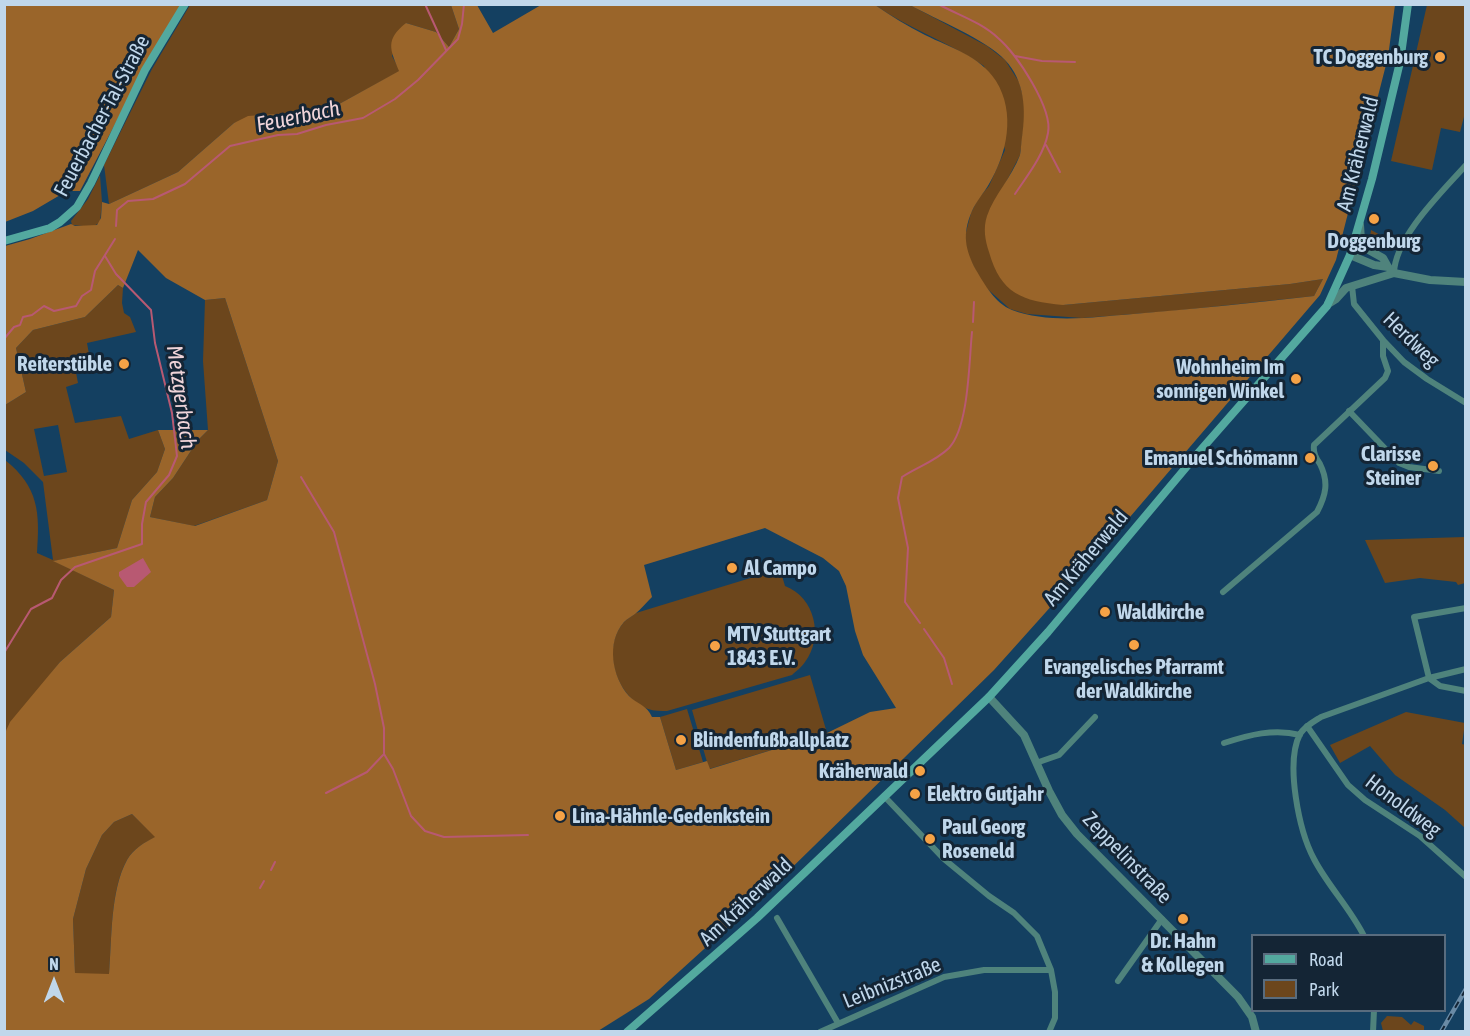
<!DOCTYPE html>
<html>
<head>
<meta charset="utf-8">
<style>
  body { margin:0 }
  #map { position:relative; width:1470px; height:1036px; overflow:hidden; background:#144061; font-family:"Asap Condensed",sans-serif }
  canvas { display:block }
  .frame { position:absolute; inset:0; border:6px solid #c0d7eb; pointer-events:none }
  .legend { position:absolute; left:1251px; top:934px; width:195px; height:78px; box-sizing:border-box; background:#142535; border:2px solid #596c7e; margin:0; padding:8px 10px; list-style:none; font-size:18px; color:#c0d7eb }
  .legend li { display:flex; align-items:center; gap:12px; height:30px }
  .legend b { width:30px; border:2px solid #596c7e }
  .north { position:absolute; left:24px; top:952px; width:60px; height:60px; -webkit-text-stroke:4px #142535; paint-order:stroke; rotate:0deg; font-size:16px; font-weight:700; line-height:24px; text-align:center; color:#c0d7eb }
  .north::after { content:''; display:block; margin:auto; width:21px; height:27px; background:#c0d7eb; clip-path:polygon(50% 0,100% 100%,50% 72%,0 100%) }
</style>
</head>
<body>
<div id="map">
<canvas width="1470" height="1036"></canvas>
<div class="frame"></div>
<ul class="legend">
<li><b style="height:8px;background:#53a99f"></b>Road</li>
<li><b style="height:16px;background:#6c461c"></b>Park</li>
</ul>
<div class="north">N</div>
</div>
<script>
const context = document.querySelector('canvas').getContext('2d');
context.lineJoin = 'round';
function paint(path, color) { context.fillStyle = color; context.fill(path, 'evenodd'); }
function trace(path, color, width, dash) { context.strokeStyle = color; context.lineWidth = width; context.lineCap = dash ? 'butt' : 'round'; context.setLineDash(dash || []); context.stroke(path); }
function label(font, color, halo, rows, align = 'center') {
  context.font = font + ' "Asap Condensed",sans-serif'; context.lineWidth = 6; context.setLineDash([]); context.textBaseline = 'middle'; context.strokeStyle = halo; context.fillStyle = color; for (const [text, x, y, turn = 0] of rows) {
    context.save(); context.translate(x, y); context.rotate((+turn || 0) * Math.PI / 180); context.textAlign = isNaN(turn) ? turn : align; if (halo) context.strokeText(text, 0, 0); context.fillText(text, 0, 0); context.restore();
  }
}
const green = new Path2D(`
  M190,5H451L459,29L449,47L436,32L406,23L392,56L400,71L332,108L305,119L276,114L234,123L178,172L109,204L104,165L152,69Z
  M875,5H910L987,46L1005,60L1019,82L1024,100L1025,118L1020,155L1005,184L1063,305L1290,284L1323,279L1314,296L1172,311L1082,318L1027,314L1010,309L983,285L967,253L965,236L971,213L978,199L989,186L1005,150L984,66C949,42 909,29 875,5Z
  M1427,5H1466V109L1460,132L1441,128L1432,170L1391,161Z
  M100,175L102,202L100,222L93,227L72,225L71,221L88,199Z
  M1371,230L1388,239L1380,249L1374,247L1370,237Z
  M118,285L123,288L122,303L124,313L130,317L136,332L87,343L89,354L74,362L78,383L66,387L75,423L121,416L129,439L158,430L165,449L157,472L132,500L117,548L54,561L114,590L111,617L60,662L5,733V460C39,487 40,513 37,553L53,560L43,482L24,463L5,450V405L26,392L16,348L33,330L85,317ZM58,425L67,472L44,476L34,429Z
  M225,298L278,461L267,500L194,526L150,517L155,497L173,478L198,440L208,430L203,361L205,300Z
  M1465,537V583L1458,585L1456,582L1420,578L1385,583L1365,540Z
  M780,569L785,586C815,597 824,637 805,662C802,667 796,671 792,675L667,711C661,711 654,711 648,709C616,697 600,647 625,621C628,618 633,616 636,613Z
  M810,675L827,733L709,769L692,710Z
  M687,709L703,762L676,770L660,717Z
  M1406,712L1465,723L1462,744L1466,745L1465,828L1445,810L1395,775L1370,746L1340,763L1330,745Z
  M132,814L156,837C145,842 133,849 127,860C110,890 112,939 109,974H75L73,919L86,869L102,835L114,822Z
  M1387,1016L1402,1017L1411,1025L1414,1021L1424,1026V1031H1383L1381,1023Z`);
const forest = new Path2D(`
  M5,5H181L146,65L80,191H67L33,211L5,222Z
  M451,5H477L493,33L541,5H875C891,16 907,26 925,35C951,48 979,55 996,81C1016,113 1007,154 989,184C984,193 977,200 972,211C962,234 965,249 976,270C985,285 995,303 1012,310C1049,324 1095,317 1133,314C1194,309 1254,303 1314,296L1323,279L1290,284L1063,305C1022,301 1001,294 989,252C985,240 983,228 987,216C994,195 1012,177 1020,155C1021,150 1021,143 1022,137C1026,110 1025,81 1005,60C987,40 935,19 910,5H1395L1388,57L1336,260L1320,295L1106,545L994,670L768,891L649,999L598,1031H5V733L10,722L60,662L111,617L114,590L53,561L117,548L132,500L157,472L165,449L158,430H208L198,440L173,478L155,497L150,517L195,526L267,500L278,461L225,298L205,300L166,278L138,250L123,288L118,285L85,317L33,330L16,348L26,392L5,405V246L30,239L71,224L75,226L97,225L101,218L102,202L109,204L178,172L234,123L248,116L276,114L305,119L332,108L399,71C390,49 385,40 406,23L436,32L449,47L459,29ZM765,528L823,558L839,571L846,586L855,631L863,655L896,708L870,712L827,733L710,769L707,761L676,770L660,717H652C647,705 637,704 629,696C612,677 606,642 624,622C627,619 632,616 635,614C641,609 647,602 652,597L644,565ZM132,814L155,837C145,842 133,849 127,860C110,891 112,939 109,974L75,973L73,919L86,869L102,835L114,822Z`);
const water = new Path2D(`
  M143,558L151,572L134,587H127L119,576V572Z`);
const stream = new Path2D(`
  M425,4L446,50
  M938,4C958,15 981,22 998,38C1017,54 1053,109 1048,133C1044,155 1027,176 1015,194
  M1015,56L1042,61L1075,62
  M1046,145L1060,172
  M116,226L117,210L128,201L153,199L185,184L230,146L278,135L297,134L326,125L363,118L395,99L418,80L458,39L462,24L464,4
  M973,322L974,302
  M4,339L14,327L20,325L23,317L32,315L44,306L54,311L76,306L82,296L91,290L95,271L115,239
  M301,477L334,532L375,684L384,728V754L393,769L411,816L425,831L444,837L528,835
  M920,623L905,602L908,548L898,498L902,477C917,467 936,461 949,448C969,427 969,361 972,332
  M924,629L944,658L952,684
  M4,653L31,609L52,598L61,580L75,567L142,544V524L146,502L169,475L177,456L172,413L155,343L151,310L116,274L105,256
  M326,793L367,772L383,755
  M271,870L275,862
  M260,888L264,881`);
const minor = new Path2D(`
  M1394,273C1395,237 1442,192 1466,165
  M1352,286L1354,304L1383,340L1404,362L1427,379L1466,403
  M1349,411L1399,463L1409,467L1439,471
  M1223,592L1317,512C1326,495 1329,482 1320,464C1316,458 1313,453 1314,445L1385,378L1388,371L1383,356V340
  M1466,608L1414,617L1429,678L1466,669
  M1307,726L1348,785L1365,800L1420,836L1466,877
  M1224,743C1249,735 1274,728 1300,735
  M1036,763L1059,755L1095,717
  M884,796L944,859L989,896L1014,913L1037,936L1051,970L1055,992V1018L1049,1032
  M777,918L838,1023
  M1364,936C1350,908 1328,886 1314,859C1299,831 1285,763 1300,734C1305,726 1313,722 1321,717L1429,678L1440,686L1466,691
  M1118,981L1162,919
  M820,1032L944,977L984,970H1051
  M1373,1032L1374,1010`);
const tertiary = new Path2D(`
  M1360,225L1361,240L1365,248L1383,258L1388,267L1394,273L1430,280L1466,282
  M1350,255L1374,265L1388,267
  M1328,304L1336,299L1346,288L1394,273
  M989,697L1024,735L1049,791L1062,815L1077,834L1238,997L1252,1017L1256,1032`);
const secondary = new Path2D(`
  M4,241L50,228L60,222L77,207L91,183L145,70L185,4
  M627,1032L757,918L989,697L1048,632L1199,452L1327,306L1350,255L1372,179L1400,62L1408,4`);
const rail = new Path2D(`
  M1441,1032L1466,989`);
const markers = [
  [1440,57,6,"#f5a246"],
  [1374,219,6,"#f5a246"],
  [124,364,6,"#f5a246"],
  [1296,379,6,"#f5a246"],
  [1310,458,6,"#f5a246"],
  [1433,466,6,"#f5a246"],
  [732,568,6,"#f5a246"],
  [1105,612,6,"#f5a246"],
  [1134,645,6,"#f5a246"],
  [715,646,6,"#f5a246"],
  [681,740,6,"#f5a246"],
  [920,771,6,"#f5a246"],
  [915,794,6,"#f5a246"],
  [560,816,6,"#f5a246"],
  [930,839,6,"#f5a246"],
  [1183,919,6,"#f5a246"]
];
const poiNames = [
  ["TC Doggenburg",1428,57,"right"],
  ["Doggenburg",1374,241,"center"],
  ["Reiterstüble",112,364,"right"],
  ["Wohnheim Im",1284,367,"right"],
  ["sonnigen Winkel",1284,391,"right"],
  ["Clarisse",1421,454,"right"],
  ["Steiner",1421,478,"right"],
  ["Emanuel Schömann",1298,458,"right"],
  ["Al Campo",744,568],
  ["Waldkirche",1117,612],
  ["MTV Stuttgart",727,634],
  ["1843 E.V.",727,658],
  ["Evangelisches Pfarramt",1134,667,"center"],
  ["der Waldkirche",1134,691,"center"],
  ["Blindenfußballplatz",693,740],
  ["Kräherwald",908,771,"right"],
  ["Elektro Gutjahr",927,794],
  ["Lina-Hähnle-Gedenkstein",572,816],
  ["Paul Georg",942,827],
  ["Roseneld",942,851],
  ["Dr. Hahn",1183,941,"center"],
  ["& Kollegen",1183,965,"center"]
];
const streetNames = [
  ["Feuerbacher-Tal-Straße",102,116,-62],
  ["Am Kräherwald",1358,154,-76],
  ["Herdweg",1411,340,44],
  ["Am Kräherwald",1086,558,-50],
  ["Honoldweg",1403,806,37],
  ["Zeppelinstraße",1127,858,46],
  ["Am Kräherwald",746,902,-43],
  ["Leibnizstraße",892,983,-22]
];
const waterNames = [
  ["Feuerbach",298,117,-12],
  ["Metzgerbach",181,397,82]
];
paint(green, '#6c461c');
paint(forest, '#9a652a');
paint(water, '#b85972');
trace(stream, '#b85972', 2);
trace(minor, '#4f837c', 6);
trace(tertiary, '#4f837c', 8);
trace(secondary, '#53a99f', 8);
trace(rail, '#6a8ba6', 4.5);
trace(rail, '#142535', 2, [7]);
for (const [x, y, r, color] of markers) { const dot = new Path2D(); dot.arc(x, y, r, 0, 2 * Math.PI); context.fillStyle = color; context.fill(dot); trace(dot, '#142535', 2); }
label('bold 21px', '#c0d7eb', '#142535', poiNames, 'left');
label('21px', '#c0d7eb', '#142535', streetNames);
label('italic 22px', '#efd4d9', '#142535', waterNames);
</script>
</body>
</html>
